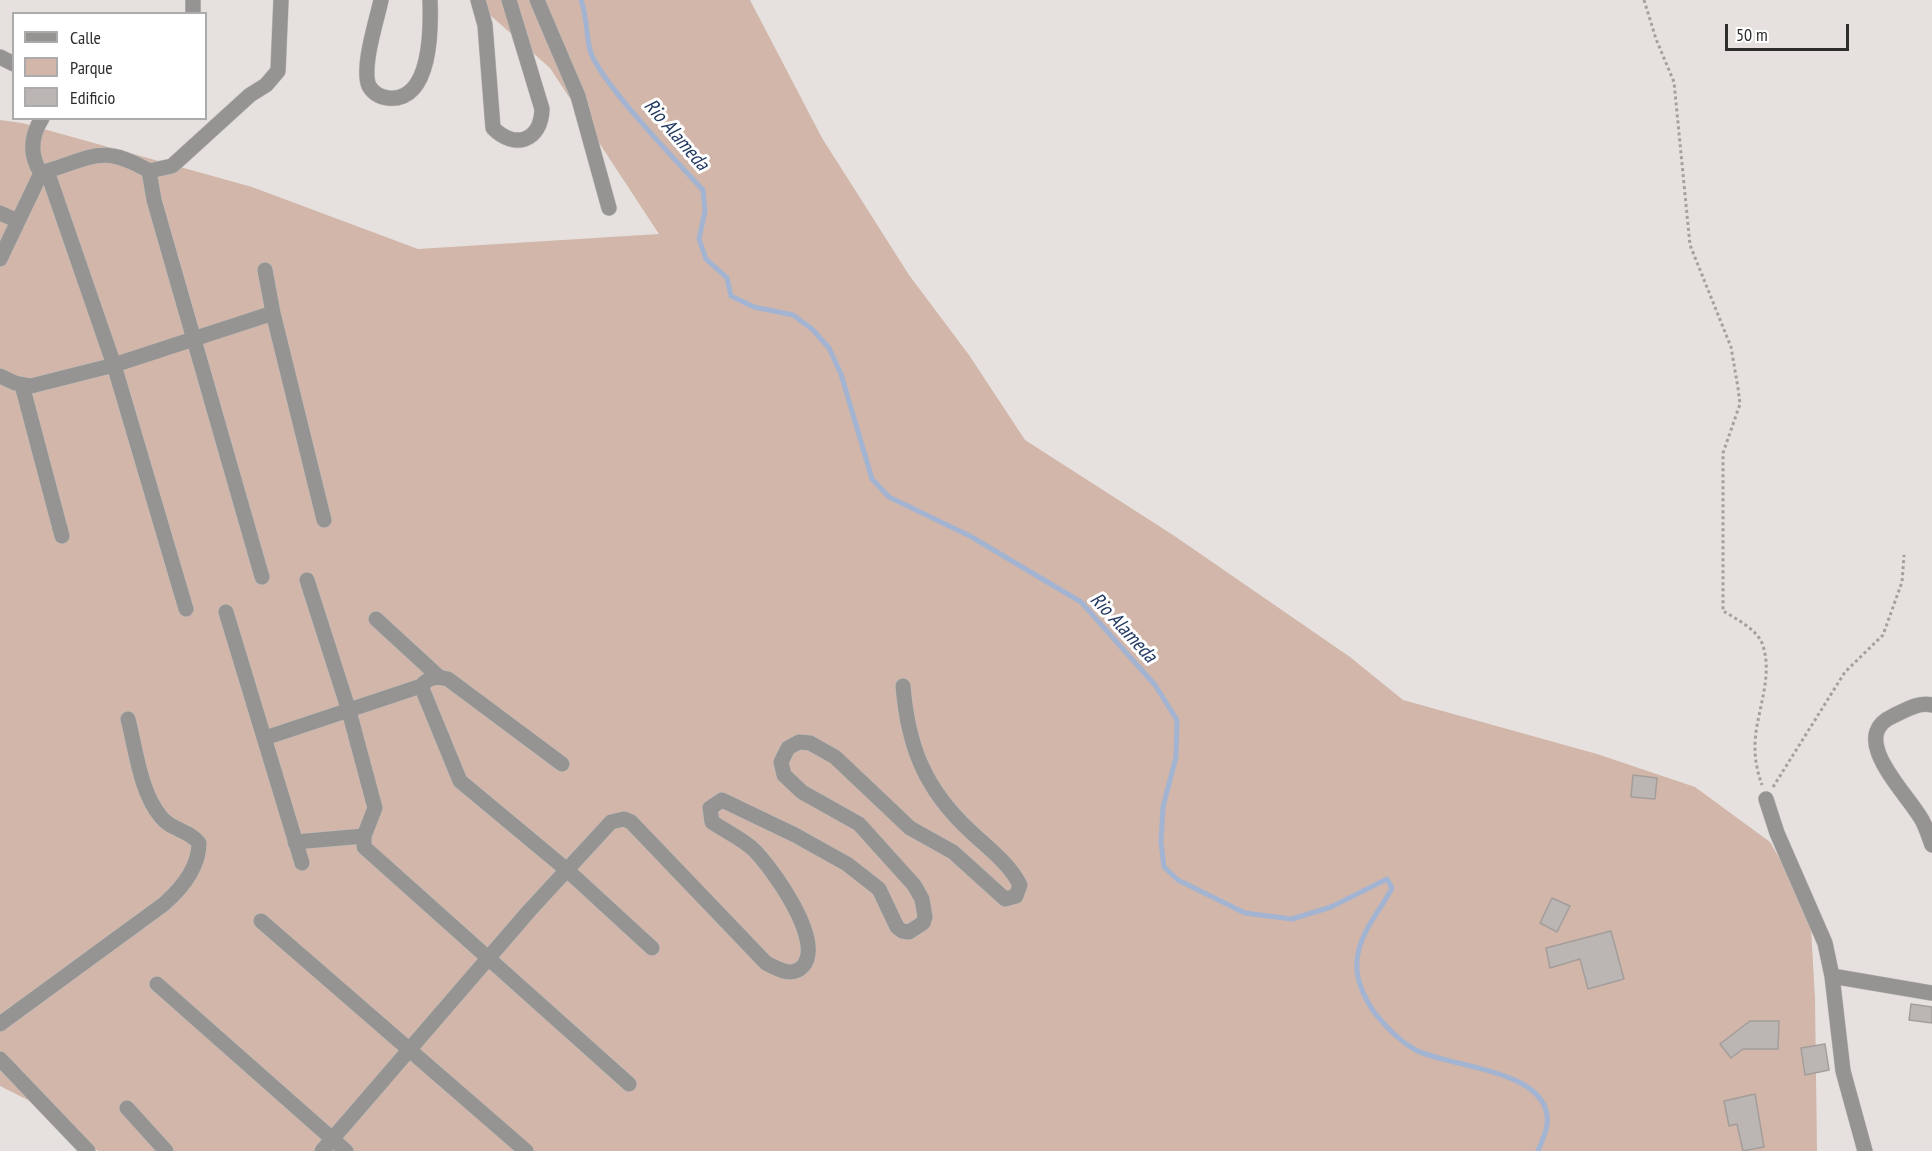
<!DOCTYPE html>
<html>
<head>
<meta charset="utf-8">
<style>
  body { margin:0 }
  #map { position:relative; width:1932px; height:1151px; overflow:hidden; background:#e6e1de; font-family:"PT Sans Narrow",sans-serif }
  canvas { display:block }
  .legend { position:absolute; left:12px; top:12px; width:195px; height:108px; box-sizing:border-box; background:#fff; border:2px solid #acabab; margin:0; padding:8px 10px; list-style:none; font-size:18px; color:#2f2d2c }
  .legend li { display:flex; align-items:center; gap:12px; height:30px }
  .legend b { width:30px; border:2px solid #acabab }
  .scale { position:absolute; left:1725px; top:24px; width:124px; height:27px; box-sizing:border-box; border:3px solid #2f2d2c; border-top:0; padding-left:8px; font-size:18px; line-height:21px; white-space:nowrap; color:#2f2d2c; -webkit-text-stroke:4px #fff; paint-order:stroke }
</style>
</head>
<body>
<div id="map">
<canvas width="1932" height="1151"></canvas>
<ul class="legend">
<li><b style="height:8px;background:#969493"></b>Calle</li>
<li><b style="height:16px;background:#d1b6a9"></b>Parque</li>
<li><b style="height:16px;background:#bbb6b3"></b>Edificio</li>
</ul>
<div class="scale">50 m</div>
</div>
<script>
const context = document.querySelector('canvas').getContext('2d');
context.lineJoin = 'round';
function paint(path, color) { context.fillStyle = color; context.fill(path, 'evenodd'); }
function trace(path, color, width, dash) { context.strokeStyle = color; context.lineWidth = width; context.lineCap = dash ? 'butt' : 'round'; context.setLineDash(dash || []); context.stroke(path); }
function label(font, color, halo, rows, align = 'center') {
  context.font = font + ' "PT Sans Narrow",sans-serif'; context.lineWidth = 6; context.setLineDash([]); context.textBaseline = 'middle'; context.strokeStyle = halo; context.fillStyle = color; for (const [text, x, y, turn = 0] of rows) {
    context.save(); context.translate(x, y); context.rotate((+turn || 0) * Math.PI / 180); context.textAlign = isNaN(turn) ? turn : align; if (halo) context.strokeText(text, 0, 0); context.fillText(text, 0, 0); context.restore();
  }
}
const green = new Path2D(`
  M473,0H750L822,138L909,275L969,355L1025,440L1173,535L1350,657L1403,700L1597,754L1695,787L1770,842L1810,911L1815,998L1817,1151H98L48,1110L0,1086V120L22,123L252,187L418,249L659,234L550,68Z`);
const stream = new Path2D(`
  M581,0C587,17 586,33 590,50C598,80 678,163 703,190L705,211L699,239L706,259L727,278L731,296L754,307L793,315L812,329L829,348L841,374L872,479L889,497L970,536L1081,602L1155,685L1177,720L1176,757L1163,807L1161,842L1164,867L1178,880L1245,913L1292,919L1331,907L1387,879L1392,888C1380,911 1359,933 1357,961C1355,979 1365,999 1374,1012C1385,1026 1398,1040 1414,1049C1446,1068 1554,1068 1547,1125C1546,1133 1541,1143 1538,1151`);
const building = new Path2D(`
  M1633,775L1657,778L1655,799L1631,797Z
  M1552,898L1570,906L1557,932L1540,923Z
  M1611,931L1624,979L1588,989L1580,959L1550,968L1546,948Z
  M1911,1004L1932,1007V1023L1909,1020Z
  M1750,1021H1779L1778,1049H1743L1731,1058L1720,1044Z
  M1825,1044L1829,1070L1805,1075L1801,1048Z
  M1755,1094L1764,1147L1743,1151L1737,1124L1729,1126L1724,1101Z`);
const path = new Path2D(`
  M1644,0L1656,39L1674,82L1690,245L1731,347L1738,388L1740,404L1723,453V611C1735,618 1756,629 1762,643C1775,678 1754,715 1755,749C1755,761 1758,774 1762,785
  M1773,787L1845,672L1883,635L1902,582L1904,555`);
const minor = new Path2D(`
  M193,0V14
  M381,0C377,20 361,67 369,86C373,93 380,97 388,98C432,103 431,27 430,0
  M478,0L485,25L493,128C515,150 541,141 542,109L509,0
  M537,0L578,96L609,208
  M0,57L14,64
  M47,171C93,157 103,144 149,171L172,166L250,95L266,85L278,71L281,0
  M149,171L154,200L262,577
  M41,173L47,171L114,365L186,609
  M0,213L18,221
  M0,259L41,173C29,155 31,136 42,118
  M273,313L324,520
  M0,376L15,383L31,386L114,365L273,313L265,270
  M22,385L62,536
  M307,580L349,711L375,808L364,836V847L629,1084
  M226,612L302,863
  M376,619L438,676
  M421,686C429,677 436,676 448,679L562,764
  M1932,705C1918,702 1906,710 1893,716C1846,737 1908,794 1922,820C1926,827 1929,837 1932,845
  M265,738L421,686L460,781L567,870L652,948
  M1766,799L1777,833L1825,943L1832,976L1843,1071L1865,1151
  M295,842L364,836
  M261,921L526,1151
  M1832,976L1932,993
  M157,984L346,1151
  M0,1024L164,904C181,889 199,867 199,843C189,830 171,830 161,817C140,792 136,750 128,719
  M0,1059L88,1151
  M127,1108L166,1151
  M322,1151L529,911L611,822L624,819L631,822L766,963C778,969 792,978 803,966C825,941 772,868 754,850C743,839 725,831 712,822L710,808L722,800L795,835L847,864L879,889L897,927L902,931L909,932L923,923L925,917L922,899L914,885L859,824L802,792L784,775L781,762L788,748L799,742L810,743L835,757L910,828L953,852L1005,899L1016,896L1020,885C1009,863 988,848 970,831C925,789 908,747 903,686`);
const waterNames = [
  ["Rio Alameda",676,135,49],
  ["Rio Alameda",1123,628,47]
];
paint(green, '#d1b6a9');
trace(stream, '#a3b4d2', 5);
paint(building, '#bbb6b3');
trace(building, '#a39e9b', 1.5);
trace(minor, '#c1bdba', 16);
trace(path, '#a4a09e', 3, [3, 3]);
trace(minor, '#969493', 15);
label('italic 20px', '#213861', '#fff', waterNames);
</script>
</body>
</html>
